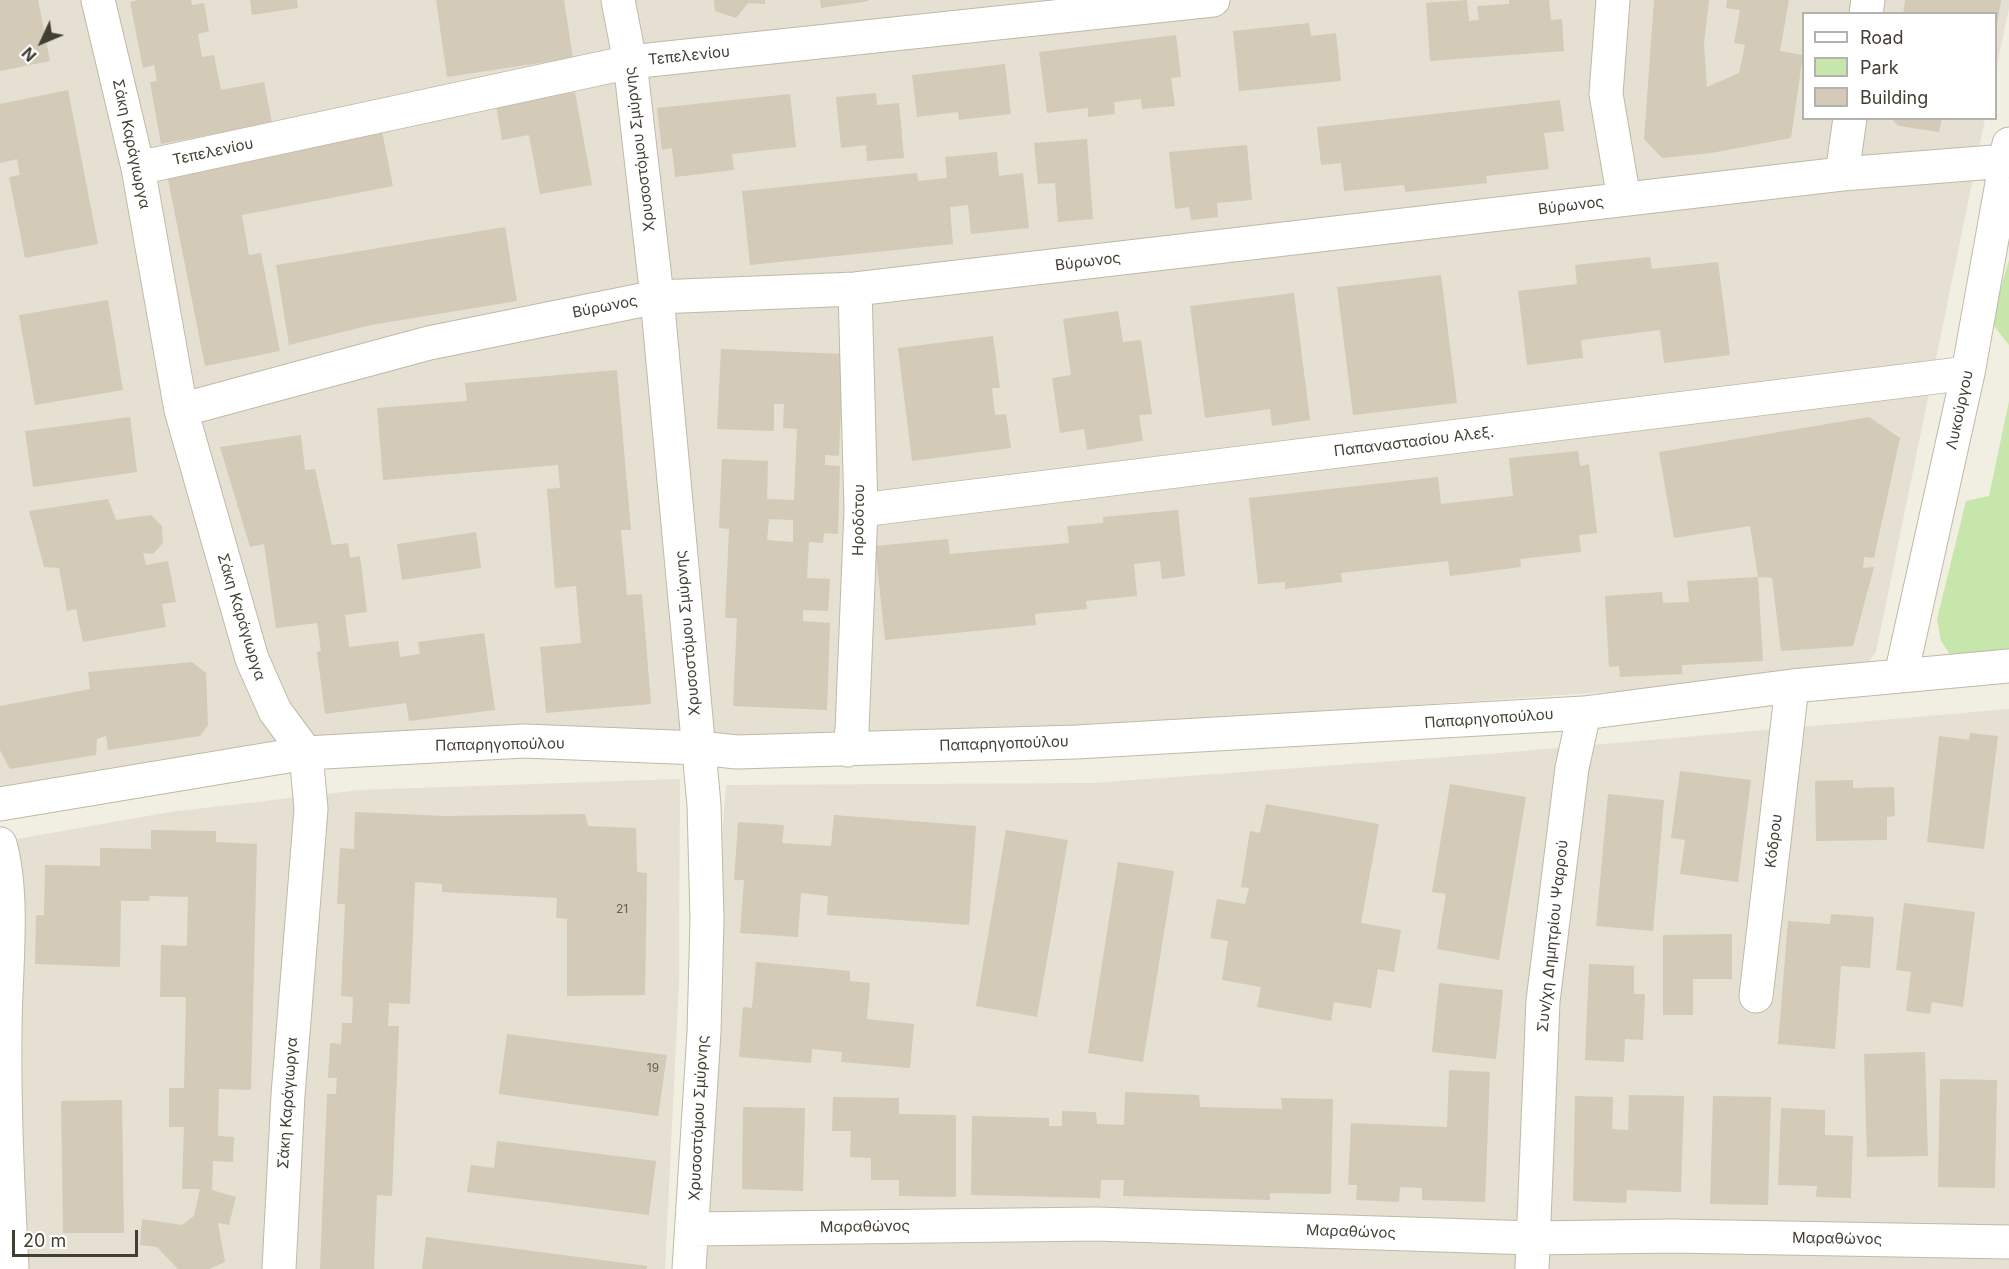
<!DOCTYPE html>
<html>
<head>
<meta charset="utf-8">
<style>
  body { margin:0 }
  #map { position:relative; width:2009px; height:1269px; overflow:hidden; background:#f1eee2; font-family:Inter,sans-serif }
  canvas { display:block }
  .legend { position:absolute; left:1802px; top:12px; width:195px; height:108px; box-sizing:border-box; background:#fff; border:2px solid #b4b2ad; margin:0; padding:8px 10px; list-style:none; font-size:18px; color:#433e33 }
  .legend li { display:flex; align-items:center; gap:12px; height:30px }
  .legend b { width:30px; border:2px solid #b4b2ad }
  .north { position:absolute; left:12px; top:12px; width:60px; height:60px; -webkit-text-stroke:4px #fff; paint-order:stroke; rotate:226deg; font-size:16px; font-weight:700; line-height:24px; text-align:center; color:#433e33 }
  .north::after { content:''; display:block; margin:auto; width:21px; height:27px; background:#433e33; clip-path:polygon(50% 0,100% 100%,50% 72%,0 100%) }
  .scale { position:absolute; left:12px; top:1230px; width:126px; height:27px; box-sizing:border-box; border:3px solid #433e33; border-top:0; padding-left:8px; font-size:18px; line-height:21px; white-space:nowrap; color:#433e33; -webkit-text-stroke:4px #fff; paint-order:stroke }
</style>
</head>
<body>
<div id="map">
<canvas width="2009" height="1269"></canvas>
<ul class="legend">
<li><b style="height:8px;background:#fff"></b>Road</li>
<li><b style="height:16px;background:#c6e6ab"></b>Park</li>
<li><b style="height:16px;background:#d3cab8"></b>Building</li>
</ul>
<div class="north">N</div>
<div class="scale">20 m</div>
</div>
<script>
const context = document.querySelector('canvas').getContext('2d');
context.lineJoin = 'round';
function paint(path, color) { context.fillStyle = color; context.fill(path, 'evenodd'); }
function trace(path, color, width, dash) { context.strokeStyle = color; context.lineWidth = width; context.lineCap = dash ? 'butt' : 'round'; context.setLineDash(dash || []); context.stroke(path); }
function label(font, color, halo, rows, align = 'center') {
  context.font = font + ' Inter,sans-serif'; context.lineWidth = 4.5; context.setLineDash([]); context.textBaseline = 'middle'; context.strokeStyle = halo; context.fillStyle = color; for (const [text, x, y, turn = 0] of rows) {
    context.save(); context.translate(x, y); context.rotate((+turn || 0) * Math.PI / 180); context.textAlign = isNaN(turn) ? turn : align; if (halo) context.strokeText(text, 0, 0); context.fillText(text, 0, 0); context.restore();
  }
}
const residential = new Path2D(`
  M0,0H2009V8L1996,70V14H1804V118L1985,119L1876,652L1859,675L927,738L313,747L0,805Z
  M2009,709V1269H688L726,785L1093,783L1488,754Z
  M680,779L679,982L665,1269H0V842L170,812L360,790Z`);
const green = new Path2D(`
  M2009,260V345L1991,322Z
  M2009,401V652L1951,656L1941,641L1937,619L1966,501L1989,496Z`);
const building = new Path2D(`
  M0,0H38L50,61L0,71Z
  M139,0H191L192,5L204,3L209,31L198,34L202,57L214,55L221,90L264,82L272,123L161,144L150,82L157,81L154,65L143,68L130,2Z
  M250,0H297L298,8L252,15Z
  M436,0H564L573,58L447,77Z
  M714,0H765V4L748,3L736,18L715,11Z
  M820,0H868L869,1L821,8Z
  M1467,0L1469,21L1479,20L1477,6L1509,4V0H1549L1551,20L1562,19L1564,51L1430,61L1426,3Z
  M1654,0H1709L1704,44L1707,87L1739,73L1745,45L1734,43L1740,10L1726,8L1727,0H1789L1780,51L1803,55L1791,138L1711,153L1662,158L1644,139Z
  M1905,0H2001L1997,25L1996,14H1903Z
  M1309,23L1311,36L1336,33L1341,81L1239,91L1233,31Z
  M1176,35L1181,77L1171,78L1175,106L1142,109L1141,99L1114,102L1115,114L1088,117V108L1047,113L1039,52Z
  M1005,64L1011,114L959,120L958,112L917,117L912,75Z
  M68,90L98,244L25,258L9,177L20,175L17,159L0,163V104Z
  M575,92L592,185L540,194L529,135L502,140L496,105Z
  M876,93L877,105L899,103L904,158L867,161L866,145L841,148L836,97Z
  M790,94L796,147L732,154L734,170L675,177L672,148L662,150L657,108Z
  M1560,100L1564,131L1544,133L1549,169L1486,176L1487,183L1405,192L1404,185L1344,191L1341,163L1321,165L1317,127Z
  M1890,118H1942L1939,132L1899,126Z
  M382,131L393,186L242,215L249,255L261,253L280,351L205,366L167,174Z
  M1087,139L1093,219L1058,222L1055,183L1038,184L1034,143Z
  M1247,145L1252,200L1217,203L1218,217L1191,220L1189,207L1175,209L1169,152Z
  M997,152L999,176L1023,173L1029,228L971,234L968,205L950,207L953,244L750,265L742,191L917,173L918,181L947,178L945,157Z
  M505,227L517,301L371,325L289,345L276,265Z
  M1650,257L1652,269L1718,262L1730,355L1664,363L1660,330L1581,340L1583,358L1527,365L1518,291L1577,284L1575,265Z
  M1441,275L1457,403L1353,415L1337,287Z
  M1294,293L1310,420L1272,426L1270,409L1205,418L1190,306Z
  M108,300L123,390L35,405L19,315Z
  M1118,311L1123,342L1141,340L1152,414L1139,415L1143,441L1087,450L1084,429L1060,433L1052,378L1071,375L1063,319Z
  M993,336L1000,388H992L995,415L1006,414L1011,448L912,461L898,348Z
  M721,349L843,354L839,456L825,455V465L840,466L838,534L824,533L823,543L809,542L807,578L830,579L828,611L803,610V621L830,623L827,710L733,706L737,618H725L729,529L719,528L722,459L768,461L767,499L794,500L797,429L783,428L784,404H774V431L717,429ZM769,519L793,520V542L767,540Z
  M617,370L631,530H621L627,595L642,594L651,704L546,713L540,647L581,643L576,586L555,588L547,489L560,488L558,465L383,480L377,408L467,401L465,383Z
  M130,417L137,472L33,487L25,431Z
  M1869,417L1900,438L1874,558L1864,557L1863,568L1874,567L1853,646L1781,651L1772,578L1758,577L1750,526L1674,538L1659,452Z
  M301,435L305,470L315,469L332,545L348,543L350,558L360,556L367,612L345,615L349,647L398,641L400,657L420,654L418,642L484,633L495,710L409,721L406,703L325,714L317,652L321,651L317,623L276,628L264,544L250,547L220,447Z
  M1578,451L1580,466L1589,464L1597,533L1579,535L1581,552L1520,559L1521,567L1450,576L1448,561L1341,573L1342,582L1285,589V582L1258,584L1249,498L1438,477L1441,504L1513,496L1509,458Z
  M108,499L116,520L151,515L162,526L163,543L153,554L143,553L146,565L168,561L176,602L162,604L166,627L83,642L76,609L67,611L59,568L44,567L29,511Z
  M1178,510L1185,576L1162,579L1160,561L1134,564L1137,596L1086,601L1087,609L1035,614L1036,625L885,640L875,546L948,539L950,554L1069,543L1067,526L1103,523V517Z
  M476,532L481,568L402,580L397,544Z
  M1758,577L1763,661L1682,665V674L1620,677L1619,666L1609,667L1605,596L1662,592L1663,603L1689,602L1687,581Z
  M192,662L206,673L208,725L200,736L108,750L106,736L97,739L96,755L10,769L0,750V706L90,689L88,672Z
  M1970,733L1998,736L1984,849L1927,842L1939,736L1969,740Z
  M1680,771L1751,780L1738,882L1680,874L1685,840L1671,838Z
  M1853,780V788L1894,787L1895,816L1887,817V840L1816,841L1815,781Z
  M1450,784L1526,797L1499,960L1437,949L1446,894L1432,892Z
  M1608,794L1664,800L1653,931L1596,926Z
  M1266,804L1379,824L1361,923L1401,930L1394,972L1378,969L1371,1008L1334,1002L1331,1021L1257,1007L1261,987L1222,980L1228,941L1210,938L1217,899L1245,904L1249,888L1241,887L1250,831L1260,833Z
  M355,812L445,816L585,814L588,826L636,828L637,872L647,873L645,995L567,996V919L556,918L557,898L442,892V884L415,882L410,1004L389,1003L388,1026H399L392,1196L377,1195L374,1269H320L327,1094H336L337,1078H328L330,1043L341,1044L342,1023H352L353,997L341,996L345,904H337L340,848L354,849Z
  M834,815L976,826L969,925L827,915L828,896L801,893L798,937L740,933L744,880H734L738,822L784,825L782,843L831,846Z
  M151,830L216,831V842L257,844L251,1090L219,1089L218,1136L234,1137L233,1162L213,1161L212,1190L236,1197L229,1225L218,1223L225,1262L209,1269H178L157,1247L140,1245L142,1219L182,1225L194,1216L200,1189H182L184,1127H169V1088H184L186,997H160L161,945L187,946L188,897L150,896L149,901H121L120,967L35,964L36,915H44L45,865L100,866V848L151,849Z
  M1006,830L1068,840L1037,1017L976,1006Z
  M1118,862L1174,871L1143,1062L1088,1053Z
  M1904,903L1975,912L1963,1007L1932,1002L1930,1014L1906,1011L1911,972L1896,970Z
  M1831,914L1874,917L1870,968L1841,966L1835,1049L1778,1044L1788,921L1830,924Z
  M1732,934V979H1693V1015H1663V935Z
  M756,962L850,971V981L870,983L867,1019L914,1024L910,1068L841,1062L842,1052L812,1049L811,1063L739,1057L743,1007L752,1008Z
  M1589,964L1634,966V994H1645L1643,1040L1625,1039L1624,1062L1585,1060Z
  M1439,983L1503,990L1496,1059L1432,1052Z
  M507,1034L667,1055L658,1116L499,1094Z
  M1925,1052L1928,1156L1867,1157L1864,1054Z
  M1449,1070L1490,1072L1485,1202L1422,1200V1188L1400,1187L1399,1202L1356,1200L1357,1185H1348L1351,1123L1447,1127Z
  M1940,1079L1997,1080L1995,1188L1938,1187Z
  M1125,1092L1199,1095L1200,1107L1282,1109L1281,1098L1333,1099L1331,1194L1270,1193V1200L1123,1196L1124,1180H1101L1100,1198L971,1195L972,1116L1049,1118V1126H1062V1111L1096,1112L1097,1124L1124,1125Z
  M1629,1095L1684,1096L1681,1192L1627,1190L1626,1203L1573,1201L1575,1096L1613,1097L1612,1129L1628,1130Z
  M1713,1096L1771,1097L1768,1205L1710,1204Z
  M833,1097L899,1098V1114L956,1115V1197L899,1196V1180H871V1158L850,1157L851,1131H832Z
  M122,1100L124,1233H63L61,1101Z
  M743,1107L805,1108L803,1191L742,1189Z
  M1781,1108L1825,1110V1135L1853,1136L1851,1198L1816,1197L1817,1186L1778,1185Z
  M497,1141L656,1161L649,1215L467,1192L471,1165L494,1168Z
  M426,1237L647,1266V1269H422Z`);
const street = new Path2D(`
  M98,0L138,168L181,410L252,659L275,711L306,753L311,809L288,1095L279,1269
  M618,0L630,62L657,297L704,805L707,919L704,1032L689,1269
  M1613,0L1606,94L1624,199
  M1866,14L1868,0
  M138,168L630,62L1213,0
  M1842,174L1850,118
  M181,410L429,343L657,297L855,289L1842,174L2006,161
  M861,510L1968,373
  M1901,675L1968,373L2009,144
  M848,750L852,730L861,510L855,289
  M0,804L306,753L524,741L699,748L737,752L1076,742L1584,713L1792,686L2009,666
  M0,844C15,897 5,975 5,1031C4,1111 8,1190 12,1269
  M1756,996L1792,686
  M692,1229L1096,1224L1534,1238L1672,1236L2009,1242
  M1532,1269L1543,1001L1572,768L1584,713`);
const numberNames = [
  ["21",622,909],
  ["19",653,1068]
];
const streetNames = [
  ["Τεπελενίου",689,56,-6],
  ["Σάκη Καράγιωργα",131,144,78],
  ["Χρυσοστόμου Σμύρνης",640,149,-97],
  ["Τεπελενίου",213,152,-12],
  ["Βύρωνος",1571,206,-7],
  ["Βύρωνος",1088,262,-7],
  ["Βύρωνος",605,307,-11],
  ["Λυκούργου",1960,410,-78],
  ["Παπαναστασίου Αλεξ.",1414,442,-7],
  ["Ηροδότου",859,520,-89],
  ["Σάκη Καράγιωργα",241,617,73],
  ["Χρυσοστόμου Σμύρνης",688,633,-95],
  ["Παπαρηγοπούλου",1489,719,-4],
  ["Παπαρηγοπούλου",1004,744,-2],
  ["Παπαρηγοπούλου",500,745,-1],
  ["Κόδρου",1774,841,-83],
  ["Συν/χη Δημητρίου Ψαρρού",1553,936,-84],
  ["Σάκη Καράγιωργα",288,1103,-86],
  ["Χρυσοστόμου Σμύρνης",699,1118,-87],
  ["Μαραθώνος",865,1227,-1],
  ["Μαραθώνος",1351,1232,2],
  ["Μαραθώνος",1837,1239,1]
];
paint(residential, '#e5e0d1');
paint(green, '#c6e6ab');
paint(building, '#d3cab8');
trace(street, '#bfb9a8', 35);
trace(street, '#fff', 33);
label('12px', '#676154', null, numberNames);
label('15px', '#433e33', '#fff', streetNames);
</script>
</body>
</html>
